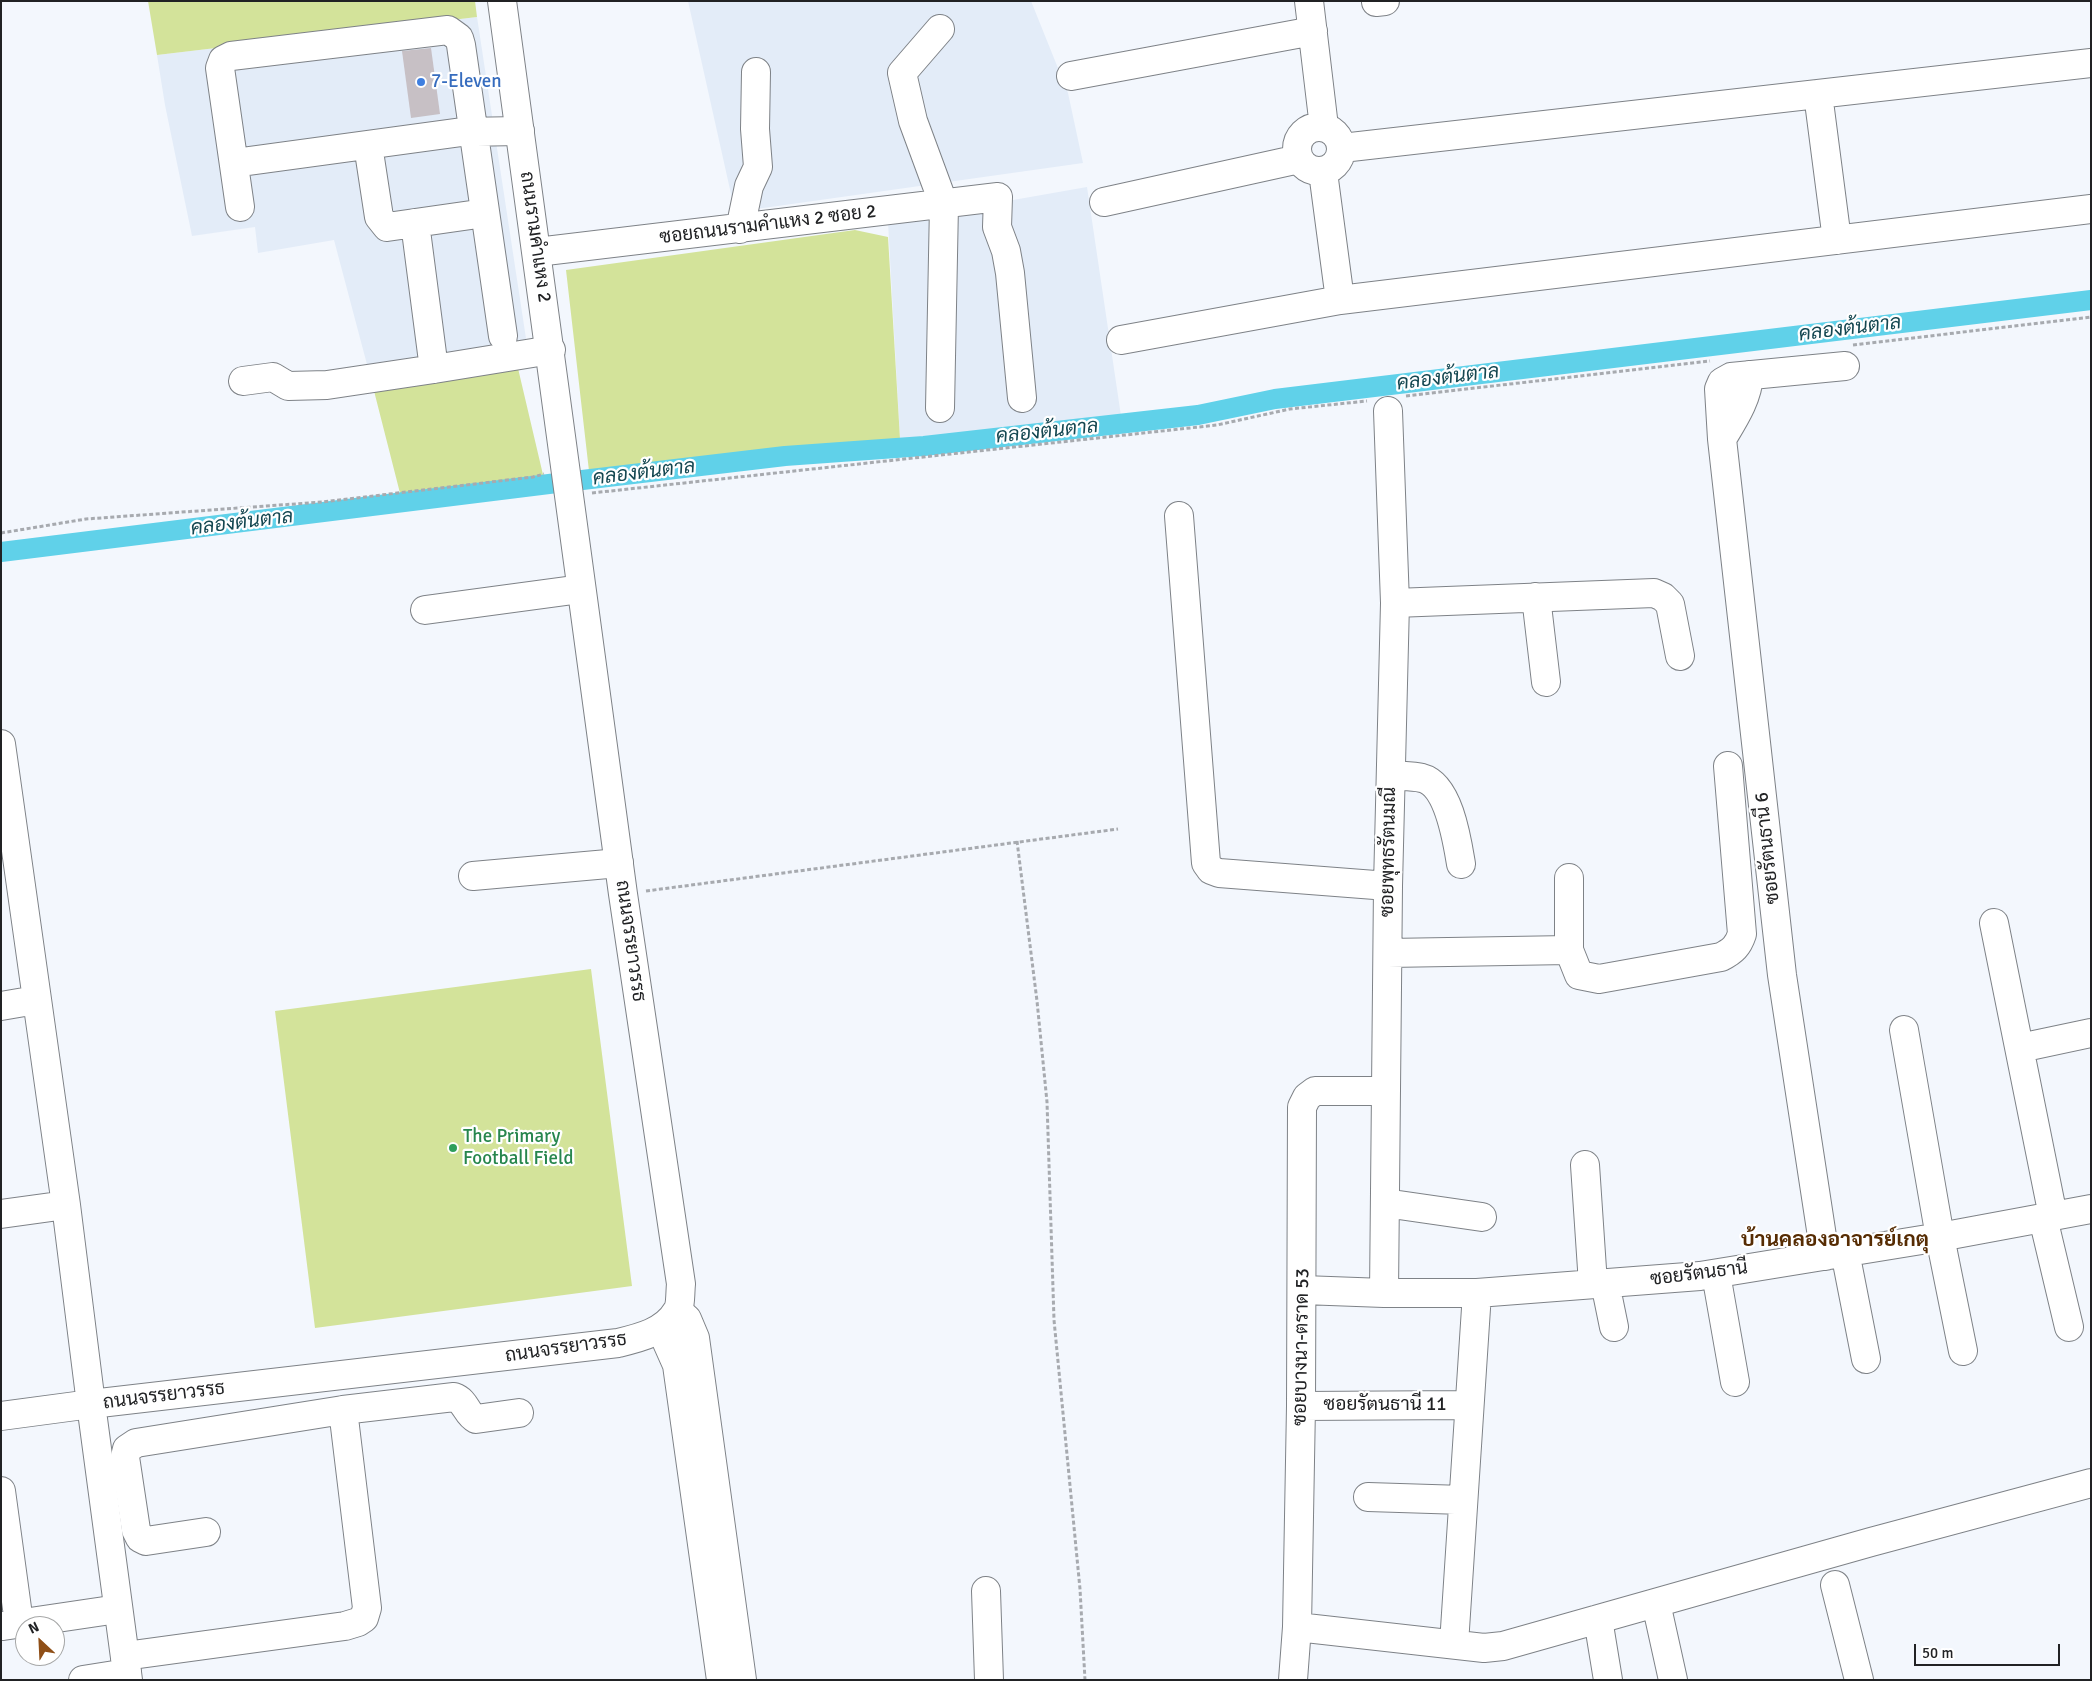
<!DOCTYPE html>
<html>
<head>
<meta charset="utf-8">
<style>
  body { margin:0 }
  #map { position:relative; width:2092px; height:1681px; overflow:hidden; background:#f3f7fd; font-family:Signika,sans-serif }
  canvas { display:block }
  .frame { position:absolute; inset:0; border:2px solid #212224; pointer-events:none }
  .north { position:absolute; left:15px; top:1616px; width:50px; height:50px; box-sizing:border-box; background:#fff; border:1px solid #a6a7a7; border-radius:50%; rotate:335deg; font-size:14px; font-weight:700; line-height:20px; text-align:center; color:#212224 }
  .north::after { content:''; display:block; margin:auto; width:18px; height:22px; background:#8f4f17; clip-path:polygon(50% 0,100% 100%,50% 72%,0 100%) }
  .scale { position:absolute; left:1914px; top:1644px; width:146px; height:22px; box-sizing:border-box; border:2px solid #212224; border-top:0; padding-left:6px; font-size:15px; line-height:18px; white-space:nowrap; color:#212224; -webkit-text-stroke:4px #fff; paint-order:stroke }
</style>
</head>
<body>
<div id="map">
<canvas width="2092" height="1681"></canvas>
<div class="frame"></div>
<div class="north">N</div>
<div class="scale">50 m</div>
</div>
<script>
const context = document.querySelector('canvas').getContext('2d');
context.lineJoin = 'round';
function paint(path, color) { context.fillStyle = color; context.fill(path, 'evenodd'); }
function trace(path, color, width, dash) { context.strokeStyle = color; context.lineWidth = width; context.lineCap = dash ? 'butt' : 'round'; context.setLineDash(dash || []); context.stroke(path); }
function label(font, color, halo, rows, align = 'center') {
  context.font = font + ' Signika,Sarabun,sans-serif'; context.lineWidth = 4.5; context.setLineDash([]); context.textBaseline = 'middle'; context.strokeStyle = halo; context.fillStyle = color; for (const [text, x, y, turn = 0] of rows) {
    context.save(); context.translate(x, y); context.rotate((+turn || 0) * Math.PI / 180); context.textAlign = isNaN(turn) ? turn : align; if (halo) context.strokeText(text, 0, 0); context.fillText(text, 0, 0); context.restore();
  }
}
const built = new Path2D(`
  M688,1H1031L1068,93L1083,163L735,212Z
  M477,17L527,345L369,372L334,240L258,253L255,227L192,236L165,105L157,55Z
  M1087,187L1121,416L900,439L888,222Z`);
const green = new Path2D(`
  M148,1H475L477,17L157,55Z
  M855,230L888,237L900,439L589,471L566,270Z
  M517,364L544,479L401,497L373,387Z
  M591,969L632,1286L315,1328L275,1011Z`);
const canal = new Path2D(`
  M1,552L557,483L785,456L924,446L1198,415L1275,399L2091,300`);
const building = new Path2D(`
  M431,48L440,114L411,118L402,51Z`);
const path = new Path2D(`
  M1853,345L2091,317
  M1406,396L1710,361
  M592,493L1217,425L1290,409L1367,401
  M1,533L86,519L322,502L533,477L544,474
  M1017,841L1037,1001L1047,1102L1054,1320L1080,1589L1085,1680
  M646,891L1118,829`);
const minor = new Path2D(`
  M1309,1L1324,127
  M1376,2L1385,1
  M1071,76L1313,31
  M1818,94L1837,240
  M1297 149a22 22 0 1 1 44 0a22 22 0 1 1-44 0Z
  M368,145L379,217L387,227L485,213
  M1342,148L2091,63
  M234,163L462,132L520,131
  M1323,172L1340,300
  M1104,202L1299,159
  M240,207L220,68L223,60L231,56L448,30L459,38L461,45L503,336
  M415,223L434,369
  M740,229L749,186L758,167L755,129L756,72
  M537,252L998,197L997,227L1006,251L1010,273L1022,398
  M1121,340L1340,300L2091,209
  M243,381L273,377L288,386L327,385L434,369L551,350
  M940,408L944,205L913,121L902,73L940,29
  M1722,439C1734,419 1748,398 1749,375
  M1179,516L1206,863L1211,870L1219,873L1388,886
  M1536,597L1546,682
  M1395,603L1654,593L1663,597L1670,604L1680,656
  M425,610L581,589
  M1,744L66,1205L91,1404L1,1416
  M1391,775C1401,776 1413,776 1422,778C1449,785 1457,840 1461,864
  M473,876L619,863
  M1569,878V950L1579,975L1599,979L1721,957C1733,951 1738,946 1742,934L1728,766
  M1994,923L2053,1216
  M1388,953L1569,950
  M1,1006L36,1000
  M1904,1030L1940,1237L1963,1351
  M2020,1048L2091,1033
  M1585,1165L1593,1284
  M1385,1203L1482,1217
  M1,1214L66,1205
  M2043,1218L2069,1327
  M1845,1252L1866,1359
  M1825,1256L1782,975L1722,439L1719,389L1722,382L1731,377L1845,366
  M1716,1274L1735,1382
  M1605,1283L1614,1327
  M1303,1290L1384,1293H1477L1700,1276L1940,1237L2091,1209
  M1384,1293L1388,886L1395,603L1388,411
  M678,1311L687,1319L695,1338L742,1680
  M661,1329L677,1365L721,1680
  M1301,1406L1469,1405
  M1,1491L19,1623
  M1368,1497L1463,1500
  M206,1532L146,1541L140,1538L136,1530L125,1457L127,1449L136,1443L343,1410L454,1397C466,1401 466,1414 476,1419L519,1413
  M1835,1585L1859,1680
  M986,1591L989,1680
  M1656,1603L1673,1680
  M1598,1619L1608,1680
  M3,1626L118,1609
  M1297,1627L1484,1648L1503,1646L1871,1542L2091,1483
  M1454,1644L1477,1293
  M125,1656L345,1626L358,1622L364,1618L367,1608L343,1410
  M83,1680L127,1673
  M1293,1680L1297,1627L1301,1406L1302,1107L1307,1097L1315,1091H1386`);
const major = new Path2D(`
  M128,1680L91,1404L618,1343C639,1338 665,1332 677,1311C681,1305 680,1292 681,1284L623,894L502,1`);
const markers = [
  [421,82,5,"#3f7fe0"],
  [453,1148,5,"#2e9e5b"]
];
const shopNames = [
  ["7-Eleven",431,82]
];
const streetNames = [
  ["ซอยถนนรามคำแหง 2 ซอย 2",768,225,-7],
  ["ถนนรามคำแหง 2",535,237,82],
  ["ซอยรัตนธานี 6",1768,848,-96],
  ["ซอยพุทธรัตนมณี",1389,852,-89],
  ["ถนนจรรยาวรรธ",630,941,82],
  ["ซอยรัตนธานี",1699,1274,-7],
  ["ซอยบางนา-ตราด 53",1302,1347,-89],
  ["ถนนจรรยาวรรธ",566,1348,-8],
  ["ถนนจรรยาวรรธ",164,1396,-7],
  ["ซอยรัตนธานี 11",1385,1405]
];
const leisureNames = [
  ["The Primary",463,1137],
  ["Football Field",463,1159]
];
const waterNames = [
  ["คลองต้นตาล",1850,329,-7],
  ["คลองต้นตาล",1448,378,-7],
  ["คลองต้นตาล",1047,432,-6],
  ["คลองต้นตาล",644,473,-7],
  ["คลองต้นตาล",242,523,-7]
];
const quarterNames = [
  ["บ้านคลองอาจารย์เกตุ",1835,1240]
];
paint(built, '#e3ecf8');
paint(green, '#d3e39a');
trace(canal, '#60d1e9', 20);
paint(building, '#c7c0c5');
trace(minor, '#7e8287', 30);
trace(major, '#7e8287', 30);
trace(path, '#a7aaaf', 3, [4, 2.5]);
trace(minor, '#fff', 28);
trace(major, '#fff', 28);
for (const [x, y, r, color] of markers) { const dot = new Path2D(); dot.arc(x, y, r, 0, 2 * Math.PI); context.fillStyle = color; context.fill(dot); trace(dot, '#fff', 2); }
label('19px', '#366cbe', '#fff', shopNames, 'left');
label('19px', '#212224', '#fff', streetNames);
label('19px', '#27864d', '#fff', leisureNames, 'left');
label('italic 20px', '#144751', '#fff', waterNames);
label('bold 21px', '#562c03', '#fff', quarterNames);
</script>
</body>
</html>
